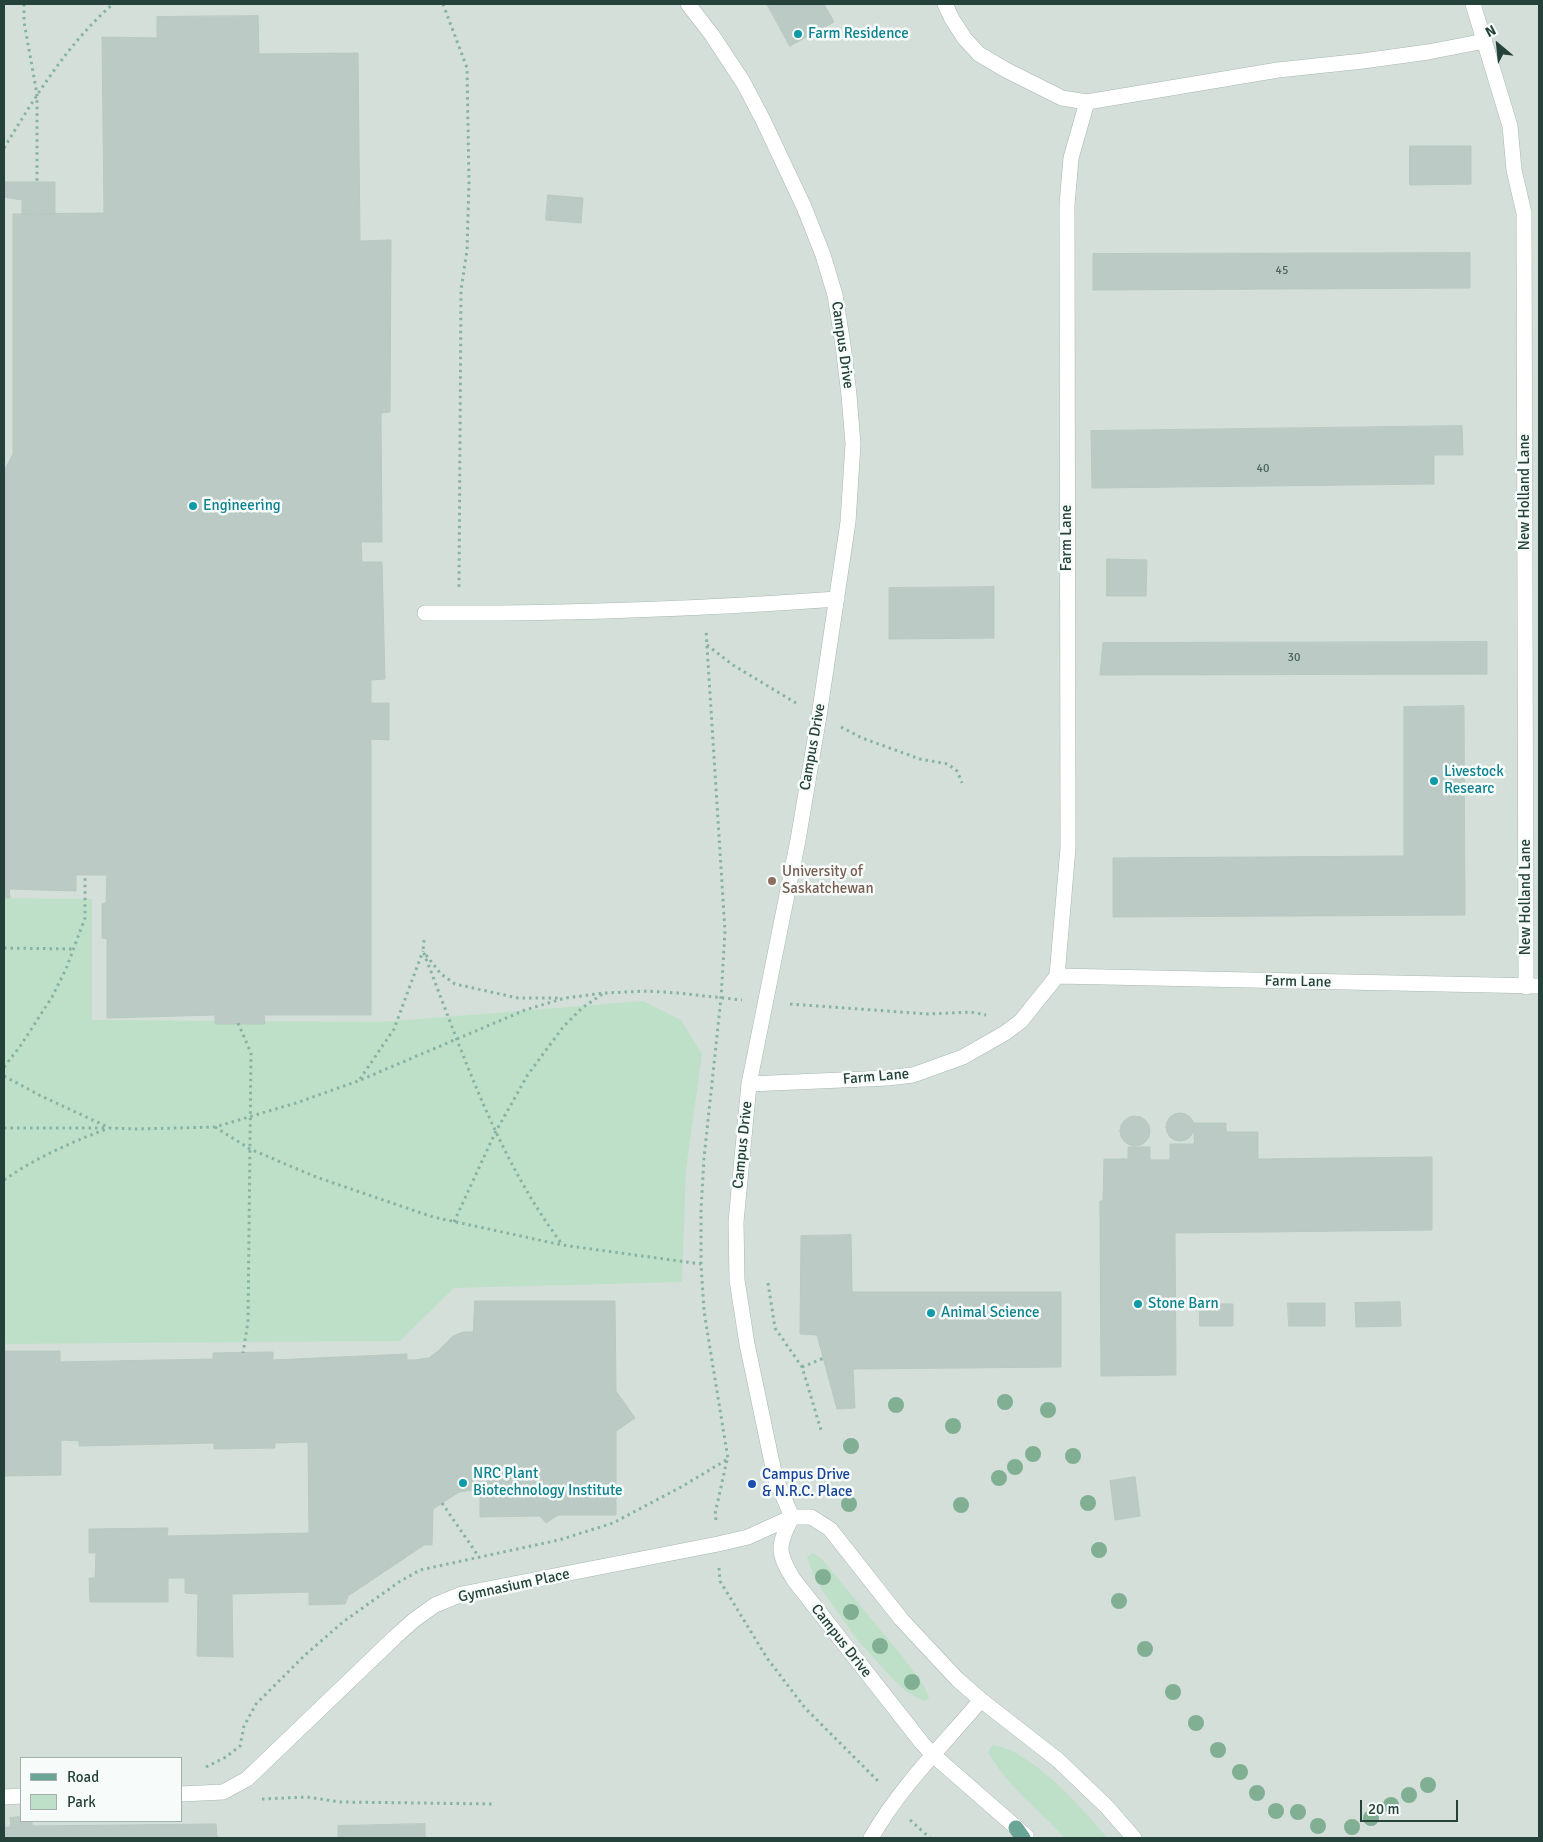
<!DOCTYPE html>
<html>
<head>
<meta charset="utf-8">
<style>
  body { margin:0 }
  #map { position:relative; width:1543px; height:1842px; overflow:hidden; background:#e6efeb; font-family:Signika,sans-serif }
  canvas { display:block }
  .frame { position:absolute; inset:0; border:5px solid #24423a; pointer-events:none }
  .legend { position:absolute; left:20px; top:1757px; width:162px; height:65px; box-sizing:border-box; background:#f7fbf9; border:1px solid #a3b1ad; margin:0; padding:6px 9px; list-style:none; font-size:15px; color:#24423a }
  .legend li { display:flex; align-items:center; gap:10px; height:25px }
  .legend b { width:25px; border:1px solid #a3b1ad }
  .north { position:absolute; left:1473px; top:20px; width:50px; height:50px; -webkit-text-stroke:4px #f7fbf9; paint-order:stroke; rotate:332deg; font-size:14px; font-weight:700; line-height:20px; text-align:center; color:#24423a }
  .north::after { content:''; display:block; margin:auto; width:18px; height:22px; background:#24423a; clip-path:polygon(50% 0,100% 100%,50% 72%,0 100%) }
  .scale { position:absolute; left:1360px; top:1800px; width:98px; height:22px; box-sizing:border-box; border:2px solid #24423a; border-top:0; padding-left:6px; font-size:15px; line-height:18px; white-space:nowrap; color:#24423a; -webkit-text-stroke:4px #f7fbf9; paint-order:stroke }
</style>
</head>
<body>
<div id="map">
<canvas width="1543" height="1842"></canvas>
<div class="frame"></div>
<ul class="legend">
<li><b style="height:6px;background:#6aa596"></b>Road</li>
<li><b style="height:14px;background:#bfe0c8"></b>Park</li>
</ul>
<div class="north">N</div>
<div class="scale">20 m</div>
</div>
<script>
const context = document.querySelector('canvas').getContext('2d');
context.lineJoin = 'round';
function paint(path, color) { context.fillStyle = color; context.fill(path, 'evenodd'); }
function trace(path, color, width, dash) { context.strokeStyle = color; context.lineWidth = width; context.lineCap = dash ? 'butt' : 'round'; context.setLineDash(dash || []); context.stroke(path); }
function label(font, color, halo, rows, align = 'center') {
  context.font = font + ' Signika,sans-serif'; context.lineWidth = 5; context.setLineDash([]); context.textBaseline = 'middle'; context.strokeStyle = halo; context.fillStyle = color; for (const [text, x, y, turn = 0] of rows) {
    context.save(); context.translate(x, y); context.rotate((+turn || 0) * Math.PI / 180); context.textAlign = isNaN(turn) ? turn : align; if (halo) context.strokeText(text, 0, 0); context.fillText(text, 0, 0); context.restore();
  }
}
const built = new Path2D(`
  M4,4H1539V1838H4ZM21,1758H181V1821H21Z`);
const green = new Path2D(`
  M4,898L92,899V1020L382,1022L643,1001L681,1020L702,1054L686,1169L682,1282L454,1288L400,1341L4,1344Z
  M813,1553L821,1558L902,1656L923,1684L929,1698L924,1701L907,1692L890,1676L856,1638L824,1593L813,1574L807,1557Z
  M993,1745C1033,1751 1082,1809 1108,1838H1065C1039,1810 1007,1786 988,1752Z`);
const building = new Path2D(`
  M767,4H824L834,22L790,46Z
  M258,16L259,54L358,53L360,241L391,240L390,412L381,413L382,542H361L362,562H382L385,679L371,680V703H389V740L371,739V1015H264L265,1024H215V1015L107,1018V939L102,938V904L106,903L107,875H76V891L9,889L10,898H4V471L13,454V214L104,213L102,37L157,38V17Z
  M1410,146H1471V184L1410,185Z
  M4,182H55V214H22V200L4,197Z
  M548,195L583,198L581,223L546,220Z
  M1470,253V288L1093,290V254Z
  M1462,426L1463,455H1434V484L1092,488L1091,431Z
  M1107,559L1147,560L1146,596H1107Z
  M994,587V638L889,639V588Z
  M1487,642V674L1100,675L1103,643Z
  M1464,706L1465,915L1113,917V858L1404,856V707Z
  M1166 1127a14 14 0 1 1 28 0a14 14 0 1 1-28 0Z
  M1120 1131a15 15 0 1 1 30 0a15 15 0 1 1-30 0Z
  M1194,1123H1226V1132H1258V1159L1432,1157V1230L1175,1233L1176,1375L1101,1376L1100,1201H1103L1104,1159H1128V1147H1150V1160H1170V1144H1194Z
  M851,1235L852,1292H1061V1367L853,1369L855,1408L837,1409L817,1335L800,1334L801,1236Z
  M475,1301H615L616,1391L635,1418L616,1431V1515H558L546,1523L540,1516L480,1517V1489L459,1492L433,1509L432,1545H424L348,1596L345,1604L309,1605V1592L232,1594L233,1657L197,1656L198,1594L185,1593V1578H168V1602H90L89,1578H95L96,1553H89V1529L168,1528L167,1536L309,1533L308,1442L275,1443V1448L214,1449V1443L79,1446V1441L61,1440V1475L4,1476V1351H60V1362L213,1359V1353L273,1352V1360L407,1354V1360H415L429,1358L438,1351L453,1336L463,1332H473Z
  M1400,1302L1401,1326L1356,1327L1355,1303Z
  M1288,1303H1325V1326H1289Z
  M1200,1304H1233V1326H1200Z
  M1135,1477L1140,1516L1115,1520L1110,1481Z
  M21,1817V1821H32V1826L216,1824L217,1838H4V1827H11L10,1818Z
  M425,1824V1838H338V1826Z`);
const path = new Path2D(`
  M24,4V22L37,94V182
  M443,4L467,68L469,182L467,250L461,290L459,588
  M4,148C35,97 68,43 113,4
  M707,645L733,665L796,703
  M841,727L862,738L920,759L948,764L957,771L962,783
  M424,940L423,951C462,1051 497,1158 562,1244
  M4,948L73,949
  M426,955L441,974L455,984L518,998H561
  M790,1004L928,1014L971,1012L986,1015
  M238,1023L251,1053L248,1322L243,1353
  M4,1067L21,1045L52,997L66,969L85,918V875
  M4,1076L41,1096L110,1128L138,1129L215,1127L296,1103L358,1081L525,1010L565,998L605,993L647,991L678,993L742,1000
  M360,1079L394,1029L423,951
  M215,1127L250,1149L316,1177L433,1217L562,1245L701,1264
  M4,1128H107
  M4,1180C37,1157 72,1142 109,1128
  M454,1222L495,1133L527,1076L563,1027L582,1008L604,993
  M768,1283L775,1328L802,1367L821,1430
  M802,1367L824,1358
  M442,1503L479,1557
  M716,1520L715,1514L727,1460
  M719,1568L720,1581L767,1658L805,1708L879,1782
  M206,1767L226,1757L240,1746L244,1726L256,1704L305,1655L343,1622L399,1582L420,1570L559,1540L613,1523L681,1487L728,1459L704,1311L701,1264V1210L704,1158L721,998L725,931L706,630
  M262,1799L307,1797L340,1802L494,1804
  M910,1820L930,1838`);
const minor = new Path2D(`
  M688,4L712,35L743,82L763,120L804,207L823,255L835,295L843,345L849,395L853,444L848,522L819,716L798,840L749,1084L736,1222L737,1280L747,1344L775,1477L792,1517C778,1546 776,1551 794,1580L922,1743L932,1754L1026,1836
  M945,4L952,19L965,39L979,54L1006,70L1062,98L1087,102L1278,70L1363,61L1428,52L1485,41
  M1473,4L1510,126L1514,170L1524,213L1526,987
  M425,613C563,614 700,609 837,599
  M1057,976L1539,986
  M749,1084L888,1078L913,1075L963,1057L1005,1033L1021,1021L1057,976L1068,848L1067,205L1071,158L1087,102
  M181,1794L223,1792L247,1779L395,1637L414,1620L435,1605L462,1594L718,1544L748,1537L792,1517H811L830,1529L901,1619L957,1679L981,1700L1058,1760L1107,1807L1134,1838
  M4,1797L21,1796
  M871,1838C900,1787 943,1745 981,1700`);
const major = new Path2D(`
  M1016,1828L1023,1838`);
const trees = [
  [1005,1402],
  [896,1405],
  [1048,1410],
  [953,1426],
  [851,1446],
  [1033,1454],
  [1073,1456],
  [1015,1467],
  [999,1478],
  [1088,1503],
  [849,1504],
  [961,1505],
  [1099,1550],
  [823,1577],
  [1119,1601],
  [851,1612],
  [880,1646],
  [1145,1649],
  [912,1682],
  [1173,1692],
  [1196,1723],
  [1218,1750],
  [1240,1772],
  [1428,1785],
  [1257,1793],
  [1409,1795],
  [1391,1805],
  [1276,1811],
  [1298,1812],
  [1371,1818],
  [1318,1826],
  [1352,1827]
];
const markers = [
  [798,34,5,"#0f9aa8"],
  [193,506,5,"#0f9aa8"],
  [1434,781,5,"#0f9aa8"],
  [772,881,5,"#8d6e63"],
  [1138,1304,5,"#0f9aa8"],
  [931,1313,5,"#0f9aa8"],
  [463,1483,5,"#0f9aa8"],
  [752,1484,5,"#1a4fb4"]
];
const numberNames = [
  ["45",1282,271],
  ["40",1263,469],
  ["30",1294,658]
];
const cultureNames = [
  ["Farm Residence",808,34],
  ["Engineering",203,506],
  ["Livestock",1444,772],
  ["Researc",1444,789],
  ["Stone Barn",1148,1304],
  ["Animal Science",941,1313],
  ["NRC Plant",473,1474],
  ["Biotechnology Institute",473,1491]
];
const streetNames = [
  ["Campus Drive",842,345,82],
  ["New Holland Lane",1525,492,-90],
  ["Farm Lane",1067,538,-90],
  ["Campus Drive",813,747,-80],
  ["New Holland Lane",1526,897,-90],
  ["Farm Lane",1298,982,1],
  ["Farm Lane",876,1077,-5],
  ["Campus Drive",743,1145,-84],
  ["Gymnasium Place",514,1586,-12],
  ["Campus Drive",841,1641,52]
];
const educationNames = [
  ["University of",782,872],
  ["Saskatchewan",782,889]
];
const transitNames = [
  ["Campus Drive",762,1475],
  ["& N.R.C. Place",762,1492]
];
paint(built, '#d4dfda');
paint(green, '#bfe0c8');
paint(building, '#bbcac4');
trace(building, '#b8c9c2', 1);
trace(minor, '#a8b8b2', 16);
trace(major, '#c2cac8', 16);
trace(path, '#86b3a5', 3, [2.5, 4]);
trace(minor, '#fff', 15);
trace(major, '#6aa596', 15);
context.fillStyle = '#80af93';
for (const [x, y] of trees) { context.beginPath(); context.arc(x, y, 8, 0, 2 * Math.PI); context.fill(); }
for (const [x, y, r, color] of markers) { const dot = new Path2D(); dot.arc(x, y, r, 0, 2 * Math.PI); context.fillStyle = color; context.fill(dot); trace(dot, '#f7fbf9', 2); }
label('12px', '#4a645c', null, numberNames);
label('15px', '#0d838f', '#f7fbf9', cultureNames, 'left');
label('15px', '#24423a', '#f7fbf9', streetNames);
label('15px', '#785e54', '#f7fbf9', educationNames, 'left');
label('15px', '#164399', '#f7fbf9', transitNames, 'left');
</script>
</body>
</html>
